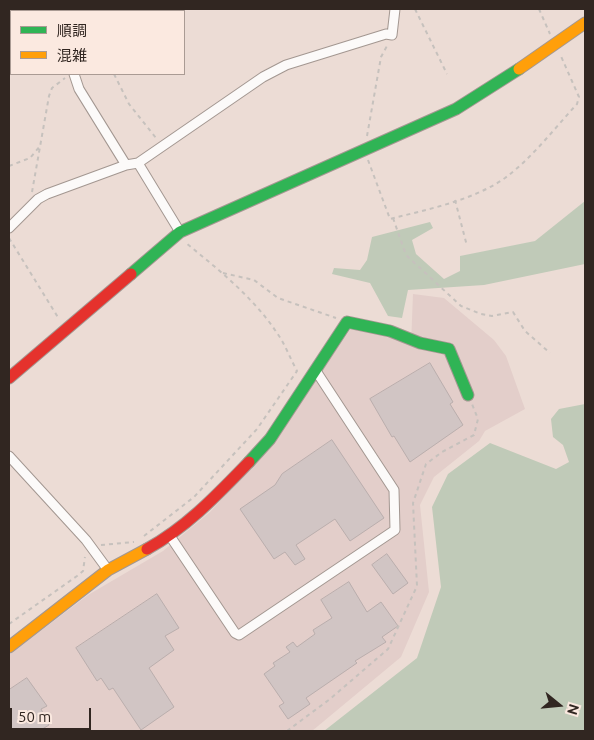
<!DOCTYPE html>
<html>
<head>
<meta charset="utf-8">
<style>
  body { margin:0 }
  #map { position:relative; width:594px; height:740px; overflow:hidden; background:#ecdcd5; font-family:Ubuntu,"Noto Sans JP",sans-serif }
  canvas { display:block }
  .frame { position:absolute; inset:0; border:10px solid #312621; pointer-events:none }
  .legend { position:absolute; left:10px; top:10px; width:175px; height:65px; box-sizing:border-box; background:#fbe9e0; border:1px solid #aa9b94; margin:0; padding:6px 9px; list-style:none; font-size:15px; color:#312621 }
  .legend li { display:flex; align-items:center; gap:10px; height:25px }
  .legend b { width:25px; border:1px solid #aa9b94 }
  .north { position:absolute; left:534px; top:680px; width:50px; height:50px; -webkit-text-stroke:4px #fbe9e0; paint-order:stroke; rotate:107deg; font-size:14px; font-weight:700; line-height:20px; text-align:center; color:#312621 }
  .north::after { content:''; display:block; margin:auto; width:18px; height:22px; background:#312621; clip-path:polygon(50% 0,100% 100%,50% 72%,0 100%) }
  .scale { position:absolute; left:10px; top:708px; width:81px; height:22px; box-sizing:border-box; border:2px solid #312621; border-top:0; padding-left:6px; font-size:15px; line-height:18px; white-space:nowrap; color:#312621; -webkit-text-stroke:4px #fbe9e0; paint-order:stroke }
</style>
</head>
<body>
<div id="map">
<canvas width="594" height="740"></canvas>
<div class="frame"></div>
<ul class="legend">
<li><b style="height:6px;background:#30b455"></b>順調</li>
<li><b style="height:6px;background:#ff9f0a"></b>混雑</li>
</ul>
<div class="north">N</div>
<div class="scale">50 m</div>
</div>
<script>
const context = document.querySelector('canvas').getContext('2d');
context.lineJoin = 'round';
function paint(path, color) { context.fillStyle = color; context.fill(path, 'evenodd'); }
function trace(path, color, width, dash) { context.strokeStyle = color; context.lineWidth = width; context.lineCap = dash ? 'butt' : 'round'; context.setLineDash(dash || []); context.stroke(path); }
const industrial = new Path2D(`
  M413,294L444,298L494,340L506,356L525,409L485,431L479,441L434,477L420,505L429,592L401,657L312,731H9V655L88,595L163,551L210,512L270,447L350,330L353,329L387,336L411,345Z`);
const green = new Path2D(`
  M585,201V264L484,285L408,290L402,318L388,316L370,283L332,274L334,268L360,270L367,260L372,237L430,222L433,228L412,240L416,254L444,279L460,271V256L535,241Z
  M585,404V731H324L417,658L441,587L432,507L448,474L490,443L556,469L569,462L563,445L553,437L551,419L559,409Z`);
const building = new Path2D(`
  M430,363L453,402L450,404L463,425L410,462L394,436L392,437L370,399Z
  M332,440L384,518L350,541L335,519L296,545L305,559L295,565L285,552L274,559L240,509L275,485L282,474Z
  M387,554L408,583L393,594L372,565Z
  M349,582L367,612L381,602L398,626L382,637L386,642L355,661L357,663L306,698L310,704L288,719L279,706L284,703L264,674L275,666L273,663L290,652L286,647L293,642L297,647L315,634L313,630L332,618L321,600Z
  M157,594L179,628L165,636L174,650L149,668L174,707L141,730L113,688L109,690L101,678L97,681L76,648Z
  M27,678L47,706L41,709L49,725L39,731H9V690Z`);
const path = new Path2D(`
  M102,9L104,11
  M415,9L447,74
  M539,9L550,34
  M114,74L129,104L156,138
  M367,136L381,57L388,44
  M368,160L390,219C428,209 472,201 505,178C532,158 554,129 577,104L579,97L560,54
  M9,166L30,158L41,145
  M32,192L49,96L52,88L65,78
  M455,200L467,246
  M393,218L406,255L461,306L481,314L492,316L513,312L525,331L550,353
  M9,238L59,319
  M223,273L254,280L278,298L336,318
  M144,536L194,497L257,429L297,371C290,358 285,344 277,333C253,297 219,270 186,243
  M101,545L134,542
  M9,624L77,576L83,571L85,557
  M287,731L330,699L388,649L417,586L413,503L426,464L442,452L474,435L478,419L472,404`);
const street = new Path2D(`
  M63,9L64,11
  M72,11L76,9
  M74,74L79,89L126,165
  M138,163L180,232
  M9,228L38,199L47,194L126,165L138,163L263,77L286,65L386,34L392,35L395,9
  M9,456L86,540L108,570
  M170,536L235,633L239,635L395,530L394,490L316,371`);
const fast = new Path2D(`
  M131,274L180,232L456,109L519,69
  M249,462L270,439L347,322L390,331L420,343L449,349L468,395`);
const slow = new Path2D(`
  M519,69L585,23
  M9,647L108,570L147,549`);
const jam = new Path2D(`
  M9,378L131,274
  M147,549C187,527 217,495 249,462`);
paint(industrial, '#e3ceca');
paint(green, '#c0cab8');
paint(building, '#d1c5c4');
trace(building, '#baaead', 1);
trace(street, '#a39791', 11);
trace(fast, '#a39791', 13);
trace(slow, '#a39791', 13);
trace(jam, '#a39791', 13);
trace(path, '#c6c1bd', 2, [4, 4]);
trace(street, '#fcfaf9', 9);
trace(fast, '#30b455', 11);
trace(slow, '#ff9f0a', 11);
trace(jam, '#e5322d', 11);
</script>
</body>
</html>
